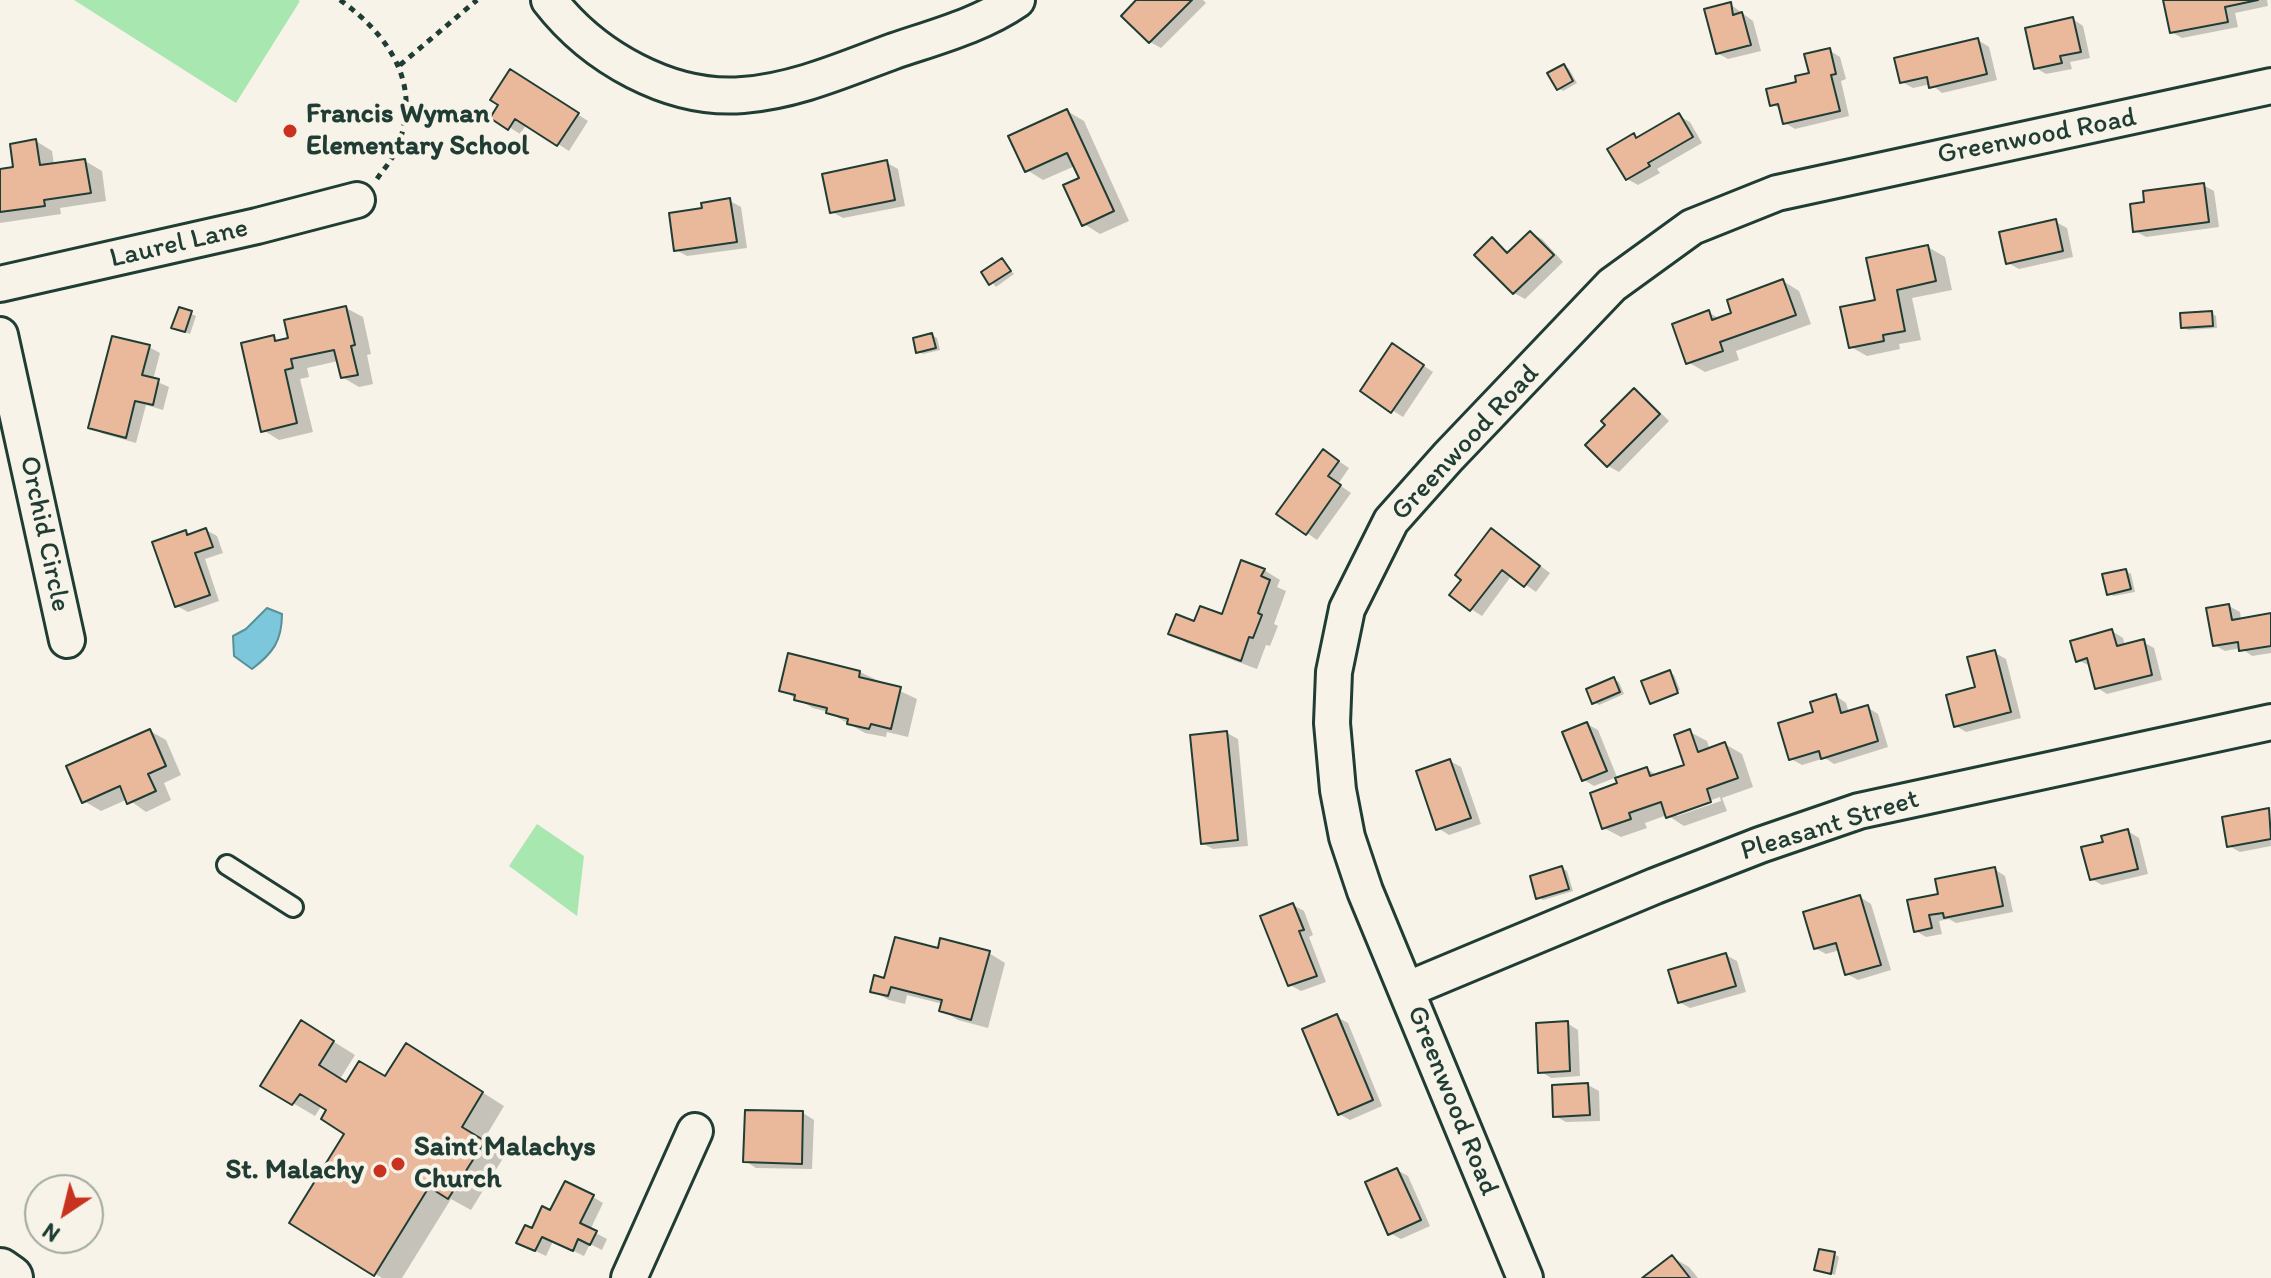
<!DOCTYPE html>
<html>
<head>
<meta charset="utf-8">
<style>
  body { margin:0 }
  #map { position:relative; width:2271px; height:1278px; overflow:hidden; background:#f7f3e8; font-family:Itim,sans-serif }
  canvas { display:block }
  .north { position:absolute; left:24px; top:1174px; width:80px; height:80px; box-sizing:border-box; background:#f7f3e8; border:2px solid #a1aaa0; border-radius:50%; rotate:215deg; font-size:22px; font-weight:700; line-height:32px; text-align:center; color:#1f3d34 }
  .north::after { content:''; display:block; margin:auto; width:28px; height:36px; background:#c8321e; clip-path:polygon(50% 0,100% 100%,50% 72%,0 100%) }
</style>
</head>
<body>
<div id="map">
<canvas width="2271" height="1278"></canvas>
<div class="north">N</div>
</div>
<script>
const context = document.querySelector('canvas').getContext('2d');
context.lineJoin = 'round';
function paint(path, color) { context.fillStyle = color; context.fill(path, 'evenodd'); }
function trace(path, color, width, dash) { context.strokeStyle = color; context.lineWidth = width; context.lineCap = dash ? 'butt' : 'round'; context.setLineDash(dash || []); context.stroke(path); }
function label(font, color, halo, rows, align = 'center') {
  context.font = font + ' Itim,sans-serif'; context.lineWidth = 8; context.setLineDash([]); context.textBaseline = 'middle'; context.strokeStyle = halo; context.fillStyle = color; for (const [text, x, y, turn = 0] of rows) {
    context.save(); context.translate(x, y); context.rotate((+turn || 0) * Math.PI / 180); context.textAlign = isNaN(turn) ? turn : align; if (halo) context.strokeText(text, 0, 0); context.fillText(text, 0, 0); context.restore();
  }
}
const green = new Path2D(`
  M74,0H298L300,1L236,103Z
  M537,824L584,856L577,916L509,866Z`);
const water = new Path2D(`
  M267,608L282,614C282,641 273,653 252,669L234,656L233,636L246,629Z`);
const shadow = new Path2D(`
  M1139,0H1203L1206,3L1161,48L1150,42Z
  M2165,0H2267L2268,6L2235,13L2238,27L2182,38L2171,32Z
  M1730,4L1753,21L1761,51L1728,59L1717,53Z
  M2073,19L2083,26L2090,58L2070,62L2072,69L2046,74L2036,68Z
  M1978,40L1989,47L1997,80L1942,93L1931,84L1913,88L1902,82Z
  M1829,50L1840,57L1846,79L1841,81L1849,116L1795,129L1785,123L1782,110L1772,104L1811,74Z
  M1564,66L1569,69L1577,83L1563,91L1558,88Z
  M521,78L588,121L569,151L527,124L520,134L493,117Z
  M1067,111L1084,121L1129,221L1100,234L1084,224L1081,179L1075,166L1043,180L1027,170Z
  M1679,116L1690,122L1702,143L1657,169L1660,173L1638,185L1627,179L1634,136L1639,139Z
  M36,141L52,151L54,165L85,161L102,171L106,201L60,208L61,214L0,223V171L15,168Z
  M887,163L898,169L905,206L843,218L832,212Z
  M2203,185L2214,191L2219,227L2146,237L2135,231L2147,204Z
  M730,201L741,207L747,248L687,256L676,250L704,210Z
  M2056,222L2067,228L2073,257L2019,269L2008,263Z
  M1531,233L1542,239L1563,262L1525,299L1514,293L1492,240L1510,253Z
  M1928,247L1945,257L1952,290L1912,298L1921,340L1899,344L1900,349L1867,356L1851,347L1877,302Z
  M1002,261L1014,274L996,287L984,273Z
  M1783,281L1799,291L1811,324L1736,351L1739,360L1705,372L1688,362L1708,312L1720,319L1734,314Z
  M346,308L363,317L371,354L367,355L373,384L359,387L342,377L338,361L307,368L309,377L300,379L313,432L279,440L263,430L273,338L281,342Z
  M180,309L196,316L190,334L178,330Z
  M2211,313L2216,316L2217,328L2188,330L2183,327Z
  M932,335L937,338L940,350L923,354L918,352Z
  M149,347L160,353L153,380L169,387L163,410L146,405L136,443L101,433L91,427Z
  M1403,352L1433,372L1403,417L1363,391Z
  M1634,391L1645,397L1669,421L1619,472L1608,466V425Z
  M1334,458L1349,468L1338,484L1351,493L1317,540L1307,533Z
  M206,530L217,536L223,553L205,559L219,601L188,612L177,606L185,533L191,536Z
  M1502,537L1550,573L1536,592L1512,575L1482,616L1471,609Z
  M1264,570L1280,580L1277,587L1286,591L1274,624L1278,626L1270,646L1266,645L1257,669L1187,643L1171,634L1195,623L1223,617Z
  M2126,571L2131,574L2135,592L2114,596L2109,594Z
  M2229,606L2240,612L2241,620L2271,615V653L2252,656L2241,648L2225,651L2214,645Z
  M2112,631L2123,638L2125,646L2143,642L2154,648L2162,680L2107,694L2096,687L2091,666L2077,660Z
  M1995,653L2006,659L2021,718L1966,732L1956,726Z
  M860,672L917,699L908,737L887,732L886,737L865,733L828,712L813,708L781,690ZM835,714L858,719L857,723L844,720Z
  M1669,673L1674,675L1680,690L1652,701Z
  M1614,680L1619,682L1624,694L1599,705L1594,702Z
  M1836,696L1846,703L1849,713L1867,707L1878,714L1888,747L1834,764L1825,758L1802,765L1791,759L1816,714Z
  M1587,724L1598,730L1617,777L1594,786L1584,780Z
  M150,731L166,740L181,775L164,783L171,800L146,812L128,799L101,811L84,801Z
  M1690,732L1707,741L1710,750L1725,744L1742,754L1753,787L1722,798L1727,811L1684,826L1667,815L1645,823L1647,828L1621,837L1604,828L1620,785L1647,769L1658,776L1687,766ZM1720,797L1721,801L1677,816V812Z
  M1227,733L1238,739L1248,846L1213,849L1202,843Z
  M1450,761L1461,767L1481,824L1449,835L1438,828Z
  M2269,810L2271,846L2240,852L2229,846Z
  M2128,831L2139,838L2148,874L2102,885L2091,879L2105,844Z
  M1562,868L1567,871L1573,891L1543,900L1538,897Z
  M1994,869L2005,876L2013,912L1956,923L1949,919L1939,921L1942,934L1926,937L1916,931L1940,896Z
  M1860,897L1871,904L1891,970L1858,980L1847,974L1840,950L1826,954L1815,948Z
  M1293,905L1304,911L1313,935L1309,937L1326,982L1301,991L1290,985Z
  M939,951L989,953L1005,963L988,1028L958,1020L941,1010L943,1004L907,995L905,1004L889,1000L872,991L885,980Z
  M1726,955L1737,961L1746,992L1690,1008L1679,1002Z
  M1337,1017L1348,1023L1382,1106L1350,1120L1339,1114Z
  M1567,1023L1578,1030L1580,1076L1551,1078L1540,1071Z
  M323,1035L355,1055L340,1079L347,1084L386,1079L428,1058L504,1106L483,1141L505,1155L471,1210L451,1199L402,1278H382L291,1222L347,1133L322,1105L315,1116L262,1085Z
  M1588,1085L1599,1091L1600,1121L1566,1122L1555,1116Z
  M803,1113L814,1120L812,1169L756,1168L745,1161Z
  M1397,1170L1408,1176L1430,1226L1401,1239L1390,1233Z
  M593,1197L603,1203L590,1230L607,1239L602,1250L590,1244L584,1256L553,1241L546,1256L529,1248L533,1231L551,1213Z
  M1834,1254L1839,1257L1835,1275L1817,1269Z
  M1672,1257L1689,1267L1698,1278H1646Z`);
const building = new Path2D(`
  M1136,0H1192L1149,43L1121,16Z
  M2163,0H2258L2225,7L2228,22L2170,33Z
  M1731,2L1733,15L1742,12L1751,45L1716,54L1704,9Z
  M2073,17L2081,52L2060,56L2062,63L2034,69L2025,28Z
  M1978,38L1987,74L1929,88L1927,77L1900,83L1894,58Z
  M1830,48L1836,74L1831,75L1840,111L1783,124L1778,104L1770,106L1766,89L1796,82L1795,76L1809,73L1804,54Z
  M1564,64L1573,81L1557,90L1547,73Z
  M510,69L579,113L557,146L515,119L508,130L490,118L498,105L490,100Z
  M1067,109L1114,211L1082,226L1063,185L1079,178L1067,153L1025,172L1008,136Z
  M1679,113L1693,137L1648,163L1650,166L1626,180L1607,149L1634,133L1636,138Z
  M36,139L40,165L85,159L91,193L44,200L45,206L0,212V169L13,167L10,144Z
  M887,160L895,200L830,213L822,174Z
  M2204,183L2209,222L2133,232L2130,204L2144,202L2143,191Z
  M730,198L737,242L674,251L669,213L702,208L701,203Z
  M2056,219L2063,251L2006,264L1999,232Z
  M1530,231L1554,255L1513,294L1474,255L1492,237L1507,253Z
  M1928,245L1936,281L1897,290L1905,331L1883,335L1884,341L1849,348L1840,307L1875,300L1866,258Z
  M1002,258L1011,271L989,285L981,272Z
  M1783,279L1796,315L1720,342L1723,351L1686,364L1672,324L1709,310L1712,320L1731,313L1727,300Z
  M346,306L355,345L351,346L358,375L341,378L334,350L291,359L293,368L285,370L297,423L261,432L241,343L274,335L275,341L288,338L284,320Z
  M179,307L192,311L185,332L171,328Z
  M2212,311L2213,326L2181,328L2180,313Z
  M932,333L936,348L916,353L913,338Z
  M112,336L150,345L142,375L159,379L153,405L135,401L126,438L88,428Z
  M1392,343L1424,365L1391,413L1360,391Z
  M1634,388L1660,414L1607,467L1585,445L1605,425L1601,421Z
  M1323,449L1339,461L1328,476L1341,485L1306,535L1276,514Z
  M206,528L213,547L195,553L210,595L175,607L152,542L186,530L187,535Z
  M1491,528L1540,566L1524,587L1502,570L1470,611L1449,595L1461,580L1455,575Z
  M1241,560L1265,569L1261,576L1270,580L1258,613L1262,615L1253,638L1249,637L1241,661L1168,634L1176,614L1194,621L1200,606L1222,614Z
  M2126,569L2131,589L2107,595L2102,574Z
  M2229,604L2232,620L2271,613V646L2239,651L2238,642L2213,646L2206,608Z
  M2112,629L2117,646L2144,639L2152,675L2095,689L2087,658L2076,662L2070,641Z
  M1995,650L2011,712L1954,727L1946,695L1975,687L1967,657Z
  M788,653L860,671L859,677L901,687L891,729L871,724L869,729L847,724L848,719L826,713L827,708L794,700L795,695L779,691Z
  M1670,670L1678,693L1650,704L1641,681Z
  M1614,677L1620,692L1592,704L1586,689Z
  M1836,694L1841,713L1868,705L1878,741L1821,759L1819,751L1789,760L1778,723L1813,712L1810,702Z
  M1587,722L1607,771L1582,781L1562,732Z
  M150,729L166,766L148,774L156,791L127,804L120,786L82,803L66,766Z
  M1690,729L1698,752L1725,742L1738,778L1707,789L1711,802L1666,818L1661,802L1629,813L1631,819L1602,829L1590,793L1617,783L1615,778L1647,767L1650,776L1684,765L1674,735Z
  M1227,731L1238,840L1201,844L1190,735Z
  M1450,759L1471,818L1436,830L1416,771Z
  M2269,808L2271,839L2227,847L2222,817Z
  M2128,829L2138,869L2090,880L2081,847L2103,842L2101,836Z
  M1562,866L1569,889L1536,899L1530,876Z
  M1995,867L2003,906L1944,918L1943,913L1929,915L1932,928L1914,932L1907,900L1938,894L1935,879Z
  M1860,895L1881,965L1845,975L1836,943L1814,949L1803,912Z
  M1293,903L1304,930L1299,931L1317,976L1288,986L1260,916Z
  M895,937L938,948L940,938L990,951L971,1020L939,1011L942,1000L891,987L888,996L870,992L874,975L884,978Z
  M1726,953L1736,986L1678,1003L1668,970Z
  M1337,1014L1373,1100L1338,1115L1302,1029Z
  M301,1020L334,1041L319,1065L346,1082L359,1061L385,1076L406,1043L483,1092L462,1127L485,1141L448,1199L429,1187L374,1276L289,1223L344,1134L321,1119L326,1110L300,1094L292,1105L260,1086Z
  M1568,1021L1570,1071L1538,1073L1536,1023Z
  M1588,1083L1590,1115L1553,1117L1552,1085Z
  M745,1110L803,1111L802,1164L743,1162Z
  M1397,1168L1421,1220L1388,1235L1365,1182Z
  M565,1181L594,1195L580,1223L597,1231L590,1245L578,1239L573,1251L542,1237L535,1251L516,1243L525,1225L532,1228L542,1206L550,1210Z
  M1819,1249L1835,1252L1831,1274L1814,1270Z
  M1672,1255L1690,1278H1642Z`);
const path = new Path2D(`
  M340,0C393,38 425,90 394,154C390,163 382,171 377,179
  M400,65L477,0`);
const service = new Path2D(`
  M227,865L293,907`);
const minor = new Path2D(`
  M549,0C593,57 670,101 743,95C796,91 845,69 894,51C935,37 981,25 1017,0
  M0,284L257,226L357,200
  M0,335L67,640
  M1406,990L1655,886L1760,845L1859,811L2271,722
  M629,1278L695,1131
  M1525,1278L1365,891L1347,837L1338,790L1332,723L1334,672L1347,609L1391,521L1448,457L1612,285L1692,227L1777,193L2271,86`);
const secondary = new Path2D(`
  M0,1271L10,1278`);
const markers = [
  [290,131,8,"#c8321e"],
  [398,1164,8,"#c8321e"],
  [380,1171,8,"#c8321e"]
];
const poiNames = [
  ["Francis Wyman",306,115],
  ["Elementary School",306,147],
  ["Saint Malachys",414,1148],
  ["Church",414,1180],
  ["St. Malachy",364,1171,"right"]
];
const streetNames = [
  ["Greenwood Road",2037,137,-11],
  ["Laurel Lane",179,244,-13],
  ["Greenwood Road",1466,443,-47],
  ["Orchid Circle",44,534,78],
  ["Pleasant Street",1830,826,-17],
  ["Greenwood Road",1452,1101,68]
];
paint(green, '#a8e7af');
paint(water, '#7cc7dc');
trace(water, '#579099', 2);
paint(shadow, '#0003');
paint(building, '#eab99b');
trace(building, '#1f3d34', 2);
trace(service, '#1f3d34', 24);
trace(minor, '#1f3d34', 40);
trace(secondary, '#1f3d34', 50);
trace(path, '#1f3d34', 5, [6, 6]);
trace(service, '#f7f3e8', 18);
trace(minor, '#f7f3e8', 34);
trace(secondary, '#f7f3e8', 44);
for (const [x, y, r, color] of markers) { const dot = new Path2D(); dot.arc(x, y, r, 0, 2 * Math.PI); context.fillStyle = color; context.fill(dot); trace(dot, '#f7f3e8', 3); }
label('bold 28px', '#1f3d34', '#f7f3e8', poiNames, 'left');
label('28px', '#1f3d34', '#f7f3e8', streetNames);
</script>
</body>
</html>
